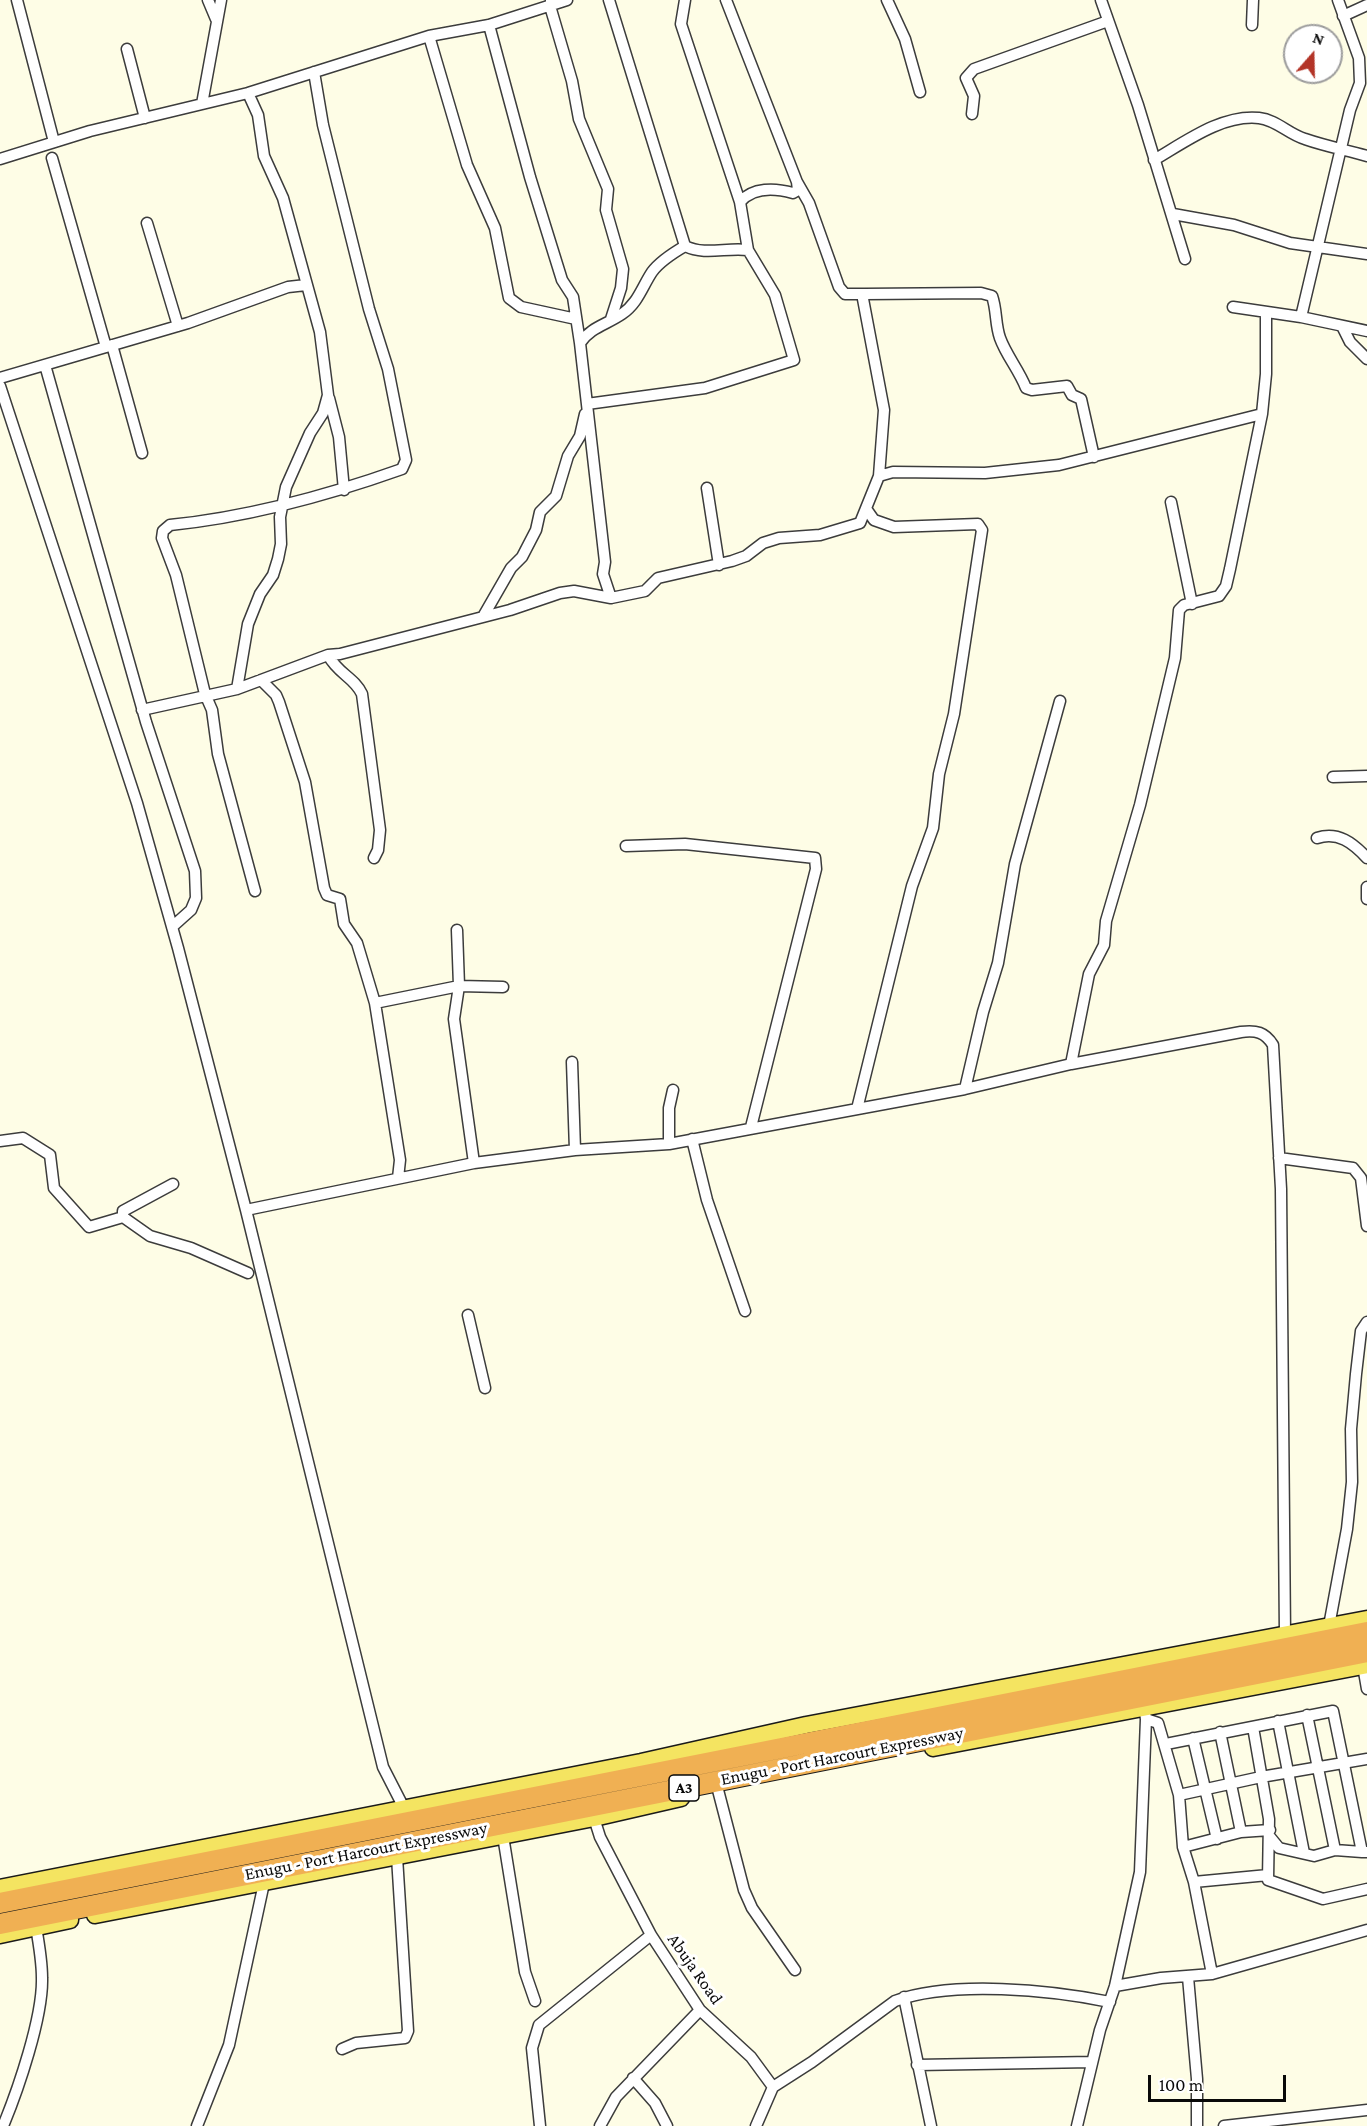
<!DOCTYPE html>
<html>
<head>
<meta charset="utf-8">
<style>
  body { margin:0 }
  #map { position:relative; width:1367px; height:2126px; overflow:hidden; background:#fefde6; font-family:"Crimson Pro",serif }
  canvas { display:block }
  .north { position:absolute; left:1283px; top:24px; width:60px; height:60px; box-sizing:border-box; background:#fff; border:2px solid #9d9d9d; border-radius:50%; rotate:20deg; font-size:16px; font-weight:700; line-height:24px; text-align:center; color:#090909 }
  .north::after { content:''; display:block; margin:auto; width:21px; height:27px; background:#b33427; clip-path:polygon(50% 0,100% 100%,50% 72%,0 100%) }
  .scale { position:absolute; left:1148px; top:2075px; width:138px; height:27px; box-sizing:border-box; border:3px solid #090909; border-top:0; padding-left:8px; font-size:18px; line-height:21px; white-space:nowrap; color:#090909; -webkit-text-stroke:4px #fff; paint-order:stroke }
</style>
</head>
<body>
<div id="map">
<canvas width="1367" height="2126"></canvas>
<div class="north">N</div>
<div class="scale">100 m</div>
</div>
<script>
const context = document.querySelector('canvas').getContext('2d');
context.lineJoin = 'round';
function trace(path, color, width, dash) { context.strokeStyle = color; context.lineWidth = width; context.lineCap = dash ? 'butt' : 'round'; context.setLineDash(dash || []); context.stroke(path); }
function label(font, color, halo, rows, align = 'center') {
  context.font = font + ' "Crimson Pro",serif'; context.lineWidth = 6; context.setLineDash([]); context.textBaseline = 'middle'; context.strokeStyle = halo; context.fillStyle = color; for (const [text, x, y, turn = 0] of rows) {
    context.save(); context.translate(x, y); context.rotate((+turn || 0) * Math.PI / 180); context.textAlign = isNaN(turn) ? turn : align; if (halo) context.strokeText(text, 0, 0); context.fillText(text, 0, 0); context.restore();
  }
}
const street = new Path2D(`
  M17,0L54,142
  M208,0L216,19
  M609,0L685,246
  M685,0L681,24L740,202
  M887,0L905,39L920,92
  M1101,0L1138,105L1185,259
  M551,1L550,6L572,81L579,119L608,189L606,210L623,269L621,288L611,319
  M1343,16L1367,5
  M489,25L530,177L562,280L573,297L580,343
  M1252,25L1253,0
  M429,36L467,165L495,228L509,298L521,307L576,319
  M127,49L145,118
  M202,104L221,0
  M972,114L974,96L966,78L974,69L1108,21
  M52,158L106,347
  M0,159L90,131L248,93L429,36L489,25L567,0
  M1154,160C1185,142 1222,114 1259,118C1277,120 1288,134 1305,139C1325,146 1346,150 1367,156
  M797,182L809,203L839,287L845,294H865
  M1173,214L1234,225L1290,243L1367,254
  M147,223L178,326
  M1233,307L1301,317L1367,331
  M1301,317L1350,110L1360,83L1359,58L1338,0
  M1342,326L1350,342L1367,359
  M112,345L142,453
  M45,365L146,722L195,871L196,898L191,910L172,927
  M0,378L188,323L288,287L306,285
  M0,386L137,803L178,948L246,1210L383,1767L404,1808
  M329,398L339,437L344,490
  M587,404L705,388L794,360L775,295L748,250
  M879,476L893,472L985,473L1059,465L1262,414
  M707,488L719,565
  M1171,502L1192,604
  M611,598L603,574L605,562L580,343C591,327 606,325 622,314C638,303 642,287 652,272C660,261 673,253 685,246C706,256 726,247 748,250L740,202C753,187 775,188 793,193L798,190L797,182L726,0
  M484,615L511,568L522,557L536,530L540,512L556,496L568,456L580,436L585,414
  M328,655C338,674 354,677 362,694L380,830L378,850L374,858
  M261,680L276,695L279,702L305,782L324,888L327,895L340,899L344,924L357,943L375,1003L400,1160L398,1178
  M237,689L248,624L260,594L273,575L278,559L281,544L280,517L286,487L310,433L323,413L328,395L320,332L283,198L264,156L258,115L248,93
  M142,710L237,689L328,655L340,654L510,610L560,593L574,591L611,598L645,591L658,578L732,561L746,556L763,543L779,538L820,535L860,523L879,476L884,410L863,299L865,294L981,293L992,296C997,310 995,324 1000,338C1006,355 1019,370 1026,388L1032,390L1067,386L1072,395L1081,399L1094,457
  M1333,777L1367,776
  M1317,838C1338,831 1353,843 1367,858
  M626,846L685,844L815,858L816,869L751,1127
  M1367,887V899
  M255,891L218,754L212,710L205,694L176,575L162,538L163,531L170,525C250,517 326,496 402,469L406,460L388,369L369,309L323,125L314,72
  M457,930L459,986L454,1019L474,1163
  M375,1003L459,986L503,987
  M572,1062L575,1150
  M1071,1064L1089,974L1104,945L1106,921L1140,805L1175,658L1179,610L1184,605L1219,596L1226,586L1230,569L1262,414L1266,374V312
  M965,1089L983,1012L998,963L1015,864L1060,701
  M857,1109L912,886L933,828L939,774L954,714L982,530L978,524L894,527L874,520L867,510
  M692,1139L707,1200L745,1311
  M0,1141L23,1138L50,1155L54,1188L89,1227L123,1217L150,1236L191,1248L248,1273
  M669,1144V1108L673,1090
  M1279,1158L1353,1168L1361,1178L1367,1226
  M246,1210L474,1163L575,1150L669,1144L965,1089L1071,1064L1241,1032C1256,1030 1265,1032 1273,1045L1281,1189L1285,1635
  M123,1217V1211L173,1184
  M468,1315L485,1388
  M1329,1626L1347,1529L1352,1482L1351,1429L1356,1374L1361,1331L1367,1322
  M1363,1666L1367,1689
  M1307,1715L1335,1850
  M1146,1719L1158,1723L1179,1795L1183,1847L1194,1882L1212,1974
  M1278,1721L1304,1853
  M1253,1727L1269,1819L1268,1880L1323,1899L1367,1889
  M1220,1732L1241,1832
  M1193,1738L1217,1839
  M1166,1744L1333,1711L1362,1852H1367
  M718,1790L744,1890L752,1908L795,1970
  M1179,1795L1261,1777L1367,1759
  M594,1818L600,1837L651,1935L700,2010L751,2057L773,2087
  M503,1836L525,1972L535,2001
  M1270,1837L1279,1848L1314,1856L1335,1850L1362,1852
  M1183,1847L1241,1832L1270,1830
  M1194,1882L1268,1875
  M1188,1977L1197,2079V2126
  M1115,1986L1161,1978L1212,1974L1367,1930
  M904,1997L931,2126
  M342,2049L356,2043L405,2038L408,2031L397,1857
  M917,2065L1092,2062
  M633,2078L655,2103L667,2126
  M773,2087L812,2062L895,2001C952,1980 1051,1990 1110,2002
  M3,2126C18,2090 43,2017 42,1978C42,1961 39,1944 36,1927
  M197,2126L229,2045L264,1883
  M540,2126L532,2048L539,2025L651,1935
  M600,2126L616,2097L700,2010
  M756,2126L773,2087
  M1077,2126L1100,2030L1115,1986L1140,1872L1146,1719L1144,1707
  M1224,2126L1367,2110`);
const primary = new Path2D(`
  M933,1748L1367,1665
  M0,1888L641,1762L806,1725L1367,1619
  M95,1915L594,1818L681,1798
  M0,1935L70,1920`);
const highway = new Path2D(`
  M0,1903L1367,1632
  M0,1924L1367,1652`);
const shields = [
  [684,1788,30]
];
const shieldNames = [
  ["A3",684,1788]
];
const streetNames = [
  ["Enugu - Port Harcourt Expressway",842,1756,-11],
  ["Enugu - Port Harcourt Expressway",366,1851,-11],
  ["Abuja Road",695,1969,55]
];
trace(street, '#3c3c3c', 13);
trace(primary, '#1a1a1a', 19);
trace(highway, '#1a1a1a', 22);
trace(street, '#fff', 10);
trace(primary, '#f4e461', 16);
trace(highway, '#f0b053', 20);
for (const [x, y, w] of shields) { const box = new Path2D(); box.roundRect(x - w / 2, y - 13, w, 26, 4.5); context.fillStyle = '#fff'; context.fill(box); trace(box, '#090909', 1.5); }
label('bold 16px', '#090909', null, shieldNames);
label('18px', '#090909', '#fff', streetNames);
</script>
</body>
</html>
